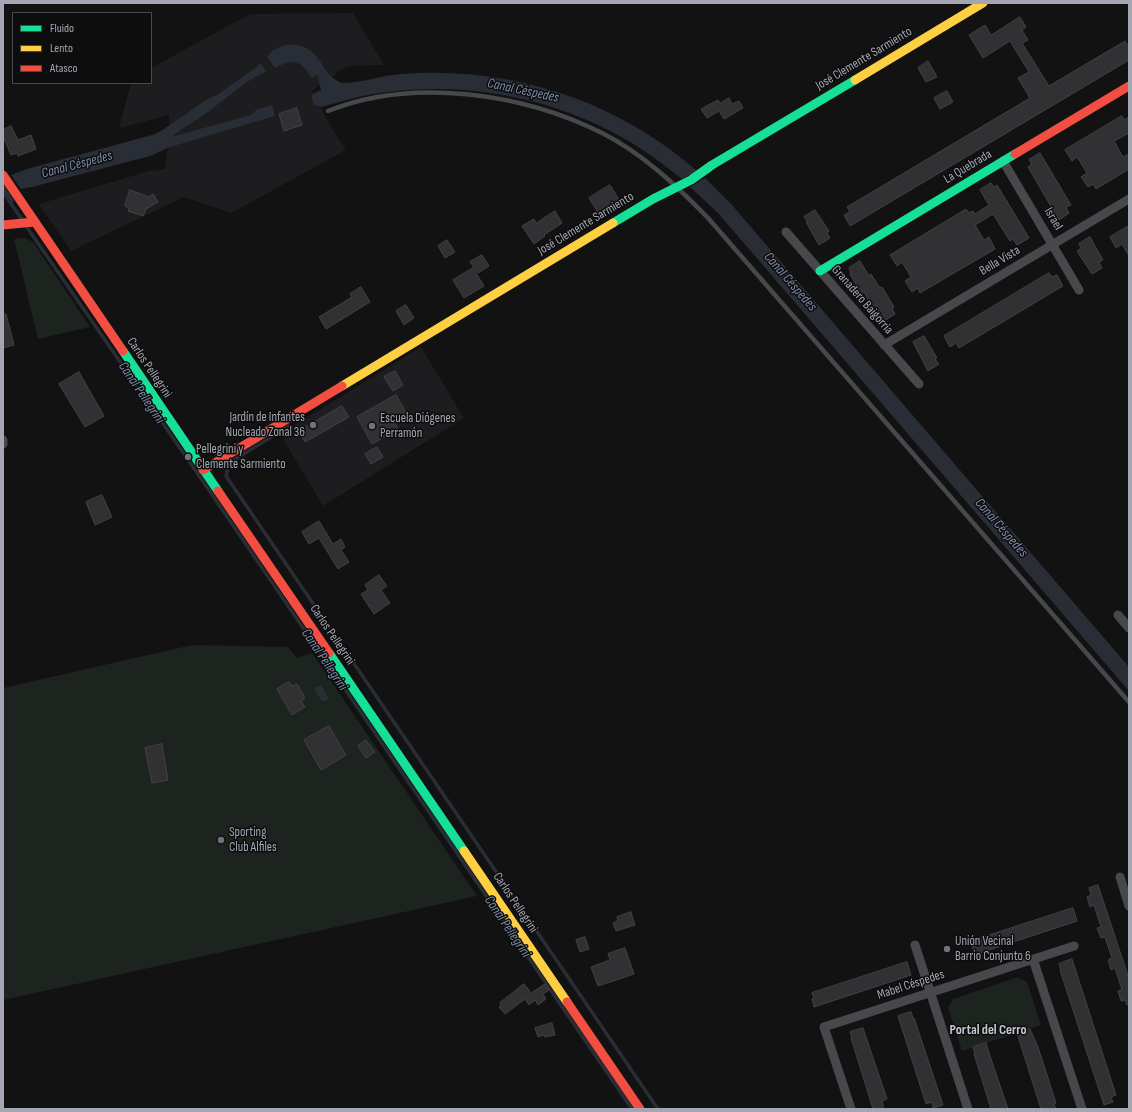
<!DOCTYPE html>
<html>
<head>
<meta charset="utf-8">
<style>
  body { margin:0 }
  #map { position:relative; width:1132px; height:1112px; overflow:hidden; background:#121213; font-family:"Sofia Sans Condensed",sans-serif }
  canvas { display:block }
  .frame { position:absolute; inset:0; border:4px solid #a4a6b3; pointer-events:none }
  .legend { position:absolute; left:12px; top:12px; width:140px; height:72px; box-sizing:border-box; background:#0d0d0e; border:1px solid #494a50; margin:0; padding:5px 7px; list-style:none; font-size:12px; color:#a4a6b3 }
  .legend li { display:flex; align-items:center; gap:8px; height:20px }
  .legend b { width:20px; border:1px solid #494a50 }
</style>
</head>
<body>
<div id="map">
<canvas width="1132" height="1112"></canvas>
<div class="frame"></div>
<ul class="legend">
<li><b style="height:5px;background:#16e098"></b>Fluido</li>
<li><b style="height:5px;background:#ffcf43"></b>Lento</li>
<li><b style="height:5px;background:#f24e42"></b>Atasco</li>
</ul>
</div>
<script>
const context = document.querySelector('canvas').getContext('2d');
context.lineJoin = 'round';
function paint(path, color) { context.fillStyle = color; context.fill(path, 'evenodd'); }
function trace(path, color, width, dash) { context.strokeStyle = color; context.lineWidth = width; context.lineCap = dash ? 'butt' : 'round'; context.setLineDash(dash || []); context.stroke(path); }
function label(font, color, halo, rows, align = 'center') {
  context.font = font + ' "Sofia Sans Condensed",sans-serif'; context.lineWidth = 3; context.setLineDash([]); context.textBaseline = 'middle'; context.strokeStyle = halo; context.fillStyle = color; for (const [text, x, y, turn = 0] of rows) {
    context.save(); context.translate(x, y); context.rotate((+turn || 0) * Math.PI / 180); context.textAlign = isNaN(turn) ? turn : align; if (halo) context.strokeText(text, 0, 0); context.fillText(text, 0, 0); context.restore();
  }
}
const built = new Path2D(`
  M353,13L384,65L347,66L312,91L332,129L346,150L231,213L184,197L71,251L39,204L149,171L165,169L169,139V115L119,128L131,83H151V68L250,14Z
  M421,347L464,418L323,506L280,434Z`);
const green = new Path2D(`
  M25,238L33,242L90,327L38,339L14,239Z
  M192,645L288,647L297,658L312,653L477,896L3,1000V688Z
  M1018,977L1027,982L1041,1025L962,1051L948,1008L953,999Z`);
const water = new Path2D(`
  M284,45C323,41 317,73 342,83C362,83 382,75 402,74C510,66 616,100 697,171L682,179C664,165 646,151 625,139C549,95 455,79 368,95C352,98 337,103 321,107L314,105L311,95L321,90L317,75L312,78C300,60 295,58 275,68L267,57L273,50Z
  M261,63L266,72C246,80 229,96 212,109C199,119 184,127 171,137L251,115L256,110L272,105L275,116L170,147L150,156L32,187L21,189L11,175L27,169L152,135L161,131L206,100L217,95L254,69Z
  M705,178L732,205L1129,667V691L718,213L690,187Z
  M321,685L329,699L322,702L314,688Z`);
const stream = new Path2D(`
  M3,187L12,201
  M3,192L23,221
  M26,226L191,464L632,1109
  M289,426L229,463L226,476L658,1109`);
const building = new Path2D(`
  M1020,17L1026,27L1022,30L1028,40L1022,43L1049,86L1125,41L1129,47V60L850,226L844,215L850,212L847,207L1030,98L1018,78L1029,72L1010,41L983,58L969,35L985,25L991,35Z
  M928,61L937,77L926,82L918,68Z
  M947,91L953,102L940,109L934,98Z
  M729,98L732,104L739,101L743,108L724,119L719,111L707,118L701,109L714,102L718,100L720,103Z
  M297,108L302,125L284,131L279,114Z
  M1122,116L1124,120L1129,117V133L1114,141L1123,157L1129,154V169L1096,189L1093,184L1088,187L1081,177L1087,173L1077,157L1072,161L1065,150Z
  M11,126L18,140L31,135L36,149L18,156L17,153L11,155L3,136V130Z
  M1040,153L1071,205L1066,207L1069,213L1059,220L1028,167L1032,164L1029,160Z
  M991,183L994,187L997,185L1029,238L1017,245L1013,239L1010,241L993,214L975,225L984,240L989,237L995,249L920,293L918,288L912,292L905,281L911,277L902,262L897,266L890,255L966,209L969,213L973,211L975,214L989,205L980,190Z
  M610,185L621,203L600,216L589,198Z
  M130,190L149,197L153,194L158,202L146,209L143,216L128,211L129,208L125,206Z
  M815,210L829,231L827,233L830,238L819,245L806,222L807,221L804,217Z
  M555,211L562,223L544,235L545,236L534,244L522,226L534,219L536,223Z
  M1129,226V256L1122,244L1116,248L1110,237Z
  M1090,237L1103,260L1099,262L1102,268L1092,274L1077,251L1081,248L1079,244Z
  M447,240L455,252L445,258L438,246Z
  M482,255L489,266L478,273L470,262Z
  M860,261L869,276L871,274L880,288L882,287L894,307L892,308L895,314L884,321L875,305L872,307L864,292L861,294L850,274L851,273L849,268Z
  M473,268L484,286L464,298L453,280Z
  M1049,273L1052,277L1057,275L1063,286L959,348L956,343L950,347L944,336Z
  M361,287L370,302L326,329L319,317L352,297L350,294Z
  M406,305L414,318L404,325L396,311Z
  M3,314H6L14,345L3,348Z
  M924,336L937,358L935,359L939,364L928,371L913,342Z
  M395,371L403,385L393,391L384,377Z
  M79,372L104,416L85,427L59,384Z
  M396,395L406,412L393,420L398,429L372,444L357,417Z
  M342,406L349,417L305,442L299,431Z
  M377,447L383,457L371,464L365,454Z
  M102,495L112,517L95,525L86,502Z
  M319,521L333,544L341,539L345,547L341,550L349,562L338,569L319,538L309,544L302,532Z
  M379,575L387,586L381,590L390,603L374,614L361,594L368,590L365,585Z
  M289,682L292,686L297,684L305,698L301,701L305,707L292,715L277,689Z
  M329,726L346,755L321,770L304,740Z
  M366,740L375,752L366,758L358,746Z
  M162,744L168,780L152,783L145,748Z
  M1098,885L1129,979V1005H1127L1125,1000L1121,1001L1118,991L1122,990L1115,968L1111,970L1108,960L1112,958L1105,937L1101,938L1097,928L1101,927L1094,905L1090,907L1087,897L1091,895L1089,888Z
  M1073,908L1077,921L974,955L972,946H974L972,941Z
  M631,912L635,925L616,931L613,923L618,921L617,917Z
  M585,937L589,949L580,952L576,940Z
  M625,948L634,974L598,986L591,967L610,960L608,954Z
  M1072,959L1116,1095L1111,1097L1113,1102L1104,1105L1060,970H1061L1059,964Z
  M907,962L911,975L814,1007L812,999L814,998L812,993Z
  M524,984L531,993L545,984L549,990L543,994L546,999L538,1005L535,1000L529,1005L525,999L505,1014L499,1007L501,1005L500,1003Z
  M911,1012L913,1018H914L943,1105L933,1108L932,1102L926,1104L898,1016Z
  M552,1023L555,1035L545,1037L544,1035L538,1037L535,1028Z
  M863,1028L887,1099L882,1101L884,1109H873L851,1038H852L850,1032Z
  M1030,1029L1038,1047L1056,1103L1054,1104L1056,1109H1041L1017,1033Z
  M986,1043L991,1059L1008,1109H991L974,1054H975L973,1047Z`);
const lane = new Path2D(`
  M328,111C412,77 522,93 602,133C642,153 677,186 708,218L1129,702`);
const street = new Path2D(`
  M1003,161L1079,290
  M786,232L919,384
  M884,345L1129,199
  M3,440V444
  M1118,615L1129,628
  M1120,877L1129,906
  M915,945L968,1109
  M1033,959L1082,1109
  M851,1109L824,1027L1074,946`);
const fast = new Path2D(`
  M613,223L653,199L691,180L712,165L855,80
  M820,271L1015,154
  M123,351L218,491
  M329,653L464,851`);
const slow = new Path2D(`
  M855,80L983,3
  M342,386L613,223
  M464,851L567,1002`);
const jam = new Path2D(`
  M1015,154L1129,86
  M3,175L123,351
  M3,225L34,222
  M203,470L342,386
  M218,491L329,653
  M567,1002L640,1109`);
const markers = [
  [313,425,4,"#71727b"],
  [372,426,4,"#71727b"],
  [188,457,4,"#71727b"],
  [221,840,4,"#71727b"],
  [947,949,4,"#71727b"]
];
const streetNames = [
  ["José Clemente Sarmiento",864,59,-31],
  ["La Quebrada",968,167,-31],
  ["Israel",1053,219,59],
  ["José Clemente Sarmiento",586,224,-31],
  ["Bella Vista",1000,261,-31],
  ["Granadero Baigorria",862,300,49],
  ["Carlos Pellegrini",149,368,56],
  ["Carlos Pellegrini",332,635,56],
  ["Carlos Pellegrini",515,903,56],
  ["Mabel Céspedes",911,985,-18]
];
const poiNames = [
  ["Jardín de Infantes",305,418,"right"],
  ["Nucleado Zonal 36",305,433,"right"],
  ["Escuela Diógenes",380,419],
  ["Perramón",380,434],
  ["Pellegrini y",196,450],
  ["Clemente Sarmiento",196,465],
  ["Sporting",229,833],
  ["Club Alfiles",229,848],
  ["Unión Vecinal",955,942],
  ["Barrio Conjunto 6",955,957]
];
const waterNames = [
  ["Canal Céspedes",523,91,12],
  ["Canal Céspedes",77,165,-15],
  ["Canal Céspedes",790,282,49],
  ["Canal Pellegrini",141,393,56],
  ["Canal Céspedes",1001,528,49],
  ["Canal Pellegrini",324,660,56],
  ["Canal Pellegrini",507,927,56]
];
const neighbourhoodNames = [
  ["Portal del Cerro",988,1030]
];
paint(built, '#1d1c1e');
paint(green, '#1d231e');
paint(water, '#292d35');
trace(stream, '#292d35', 3.5);
paint(building, '#313133');
trace(building, '#424246', 1);
trace(lane, '#47484b', 4.5);
trace(street, '#47484b', 9);
trace(fast, '#16e098', 9);
trace(slow, '#ffcf43', 9);
trace(jam, '#f24e42', 9);
for (const [x, y, r, color] of markers) { const dot = new Path2D(); dot.arc(x, y, r, 0, 2 * Math.PI); context.fillStyle = color; context.fill(dot); trace(dot, '#0d0d0e', 1.5); }
label('13px', '#a4a6b3', '#0d0d0e', streetNames);
label('13px', '#a4a6b3', '#0d0d0e', poiNames, 'left');
label('italic 14px', '#7d8dac', '#0d0d0e', waterNames);
label('bold 14px', '#c5c6cf', '#0d0d0e', neighbourhoodNames);
</script>
</body>
</html>
